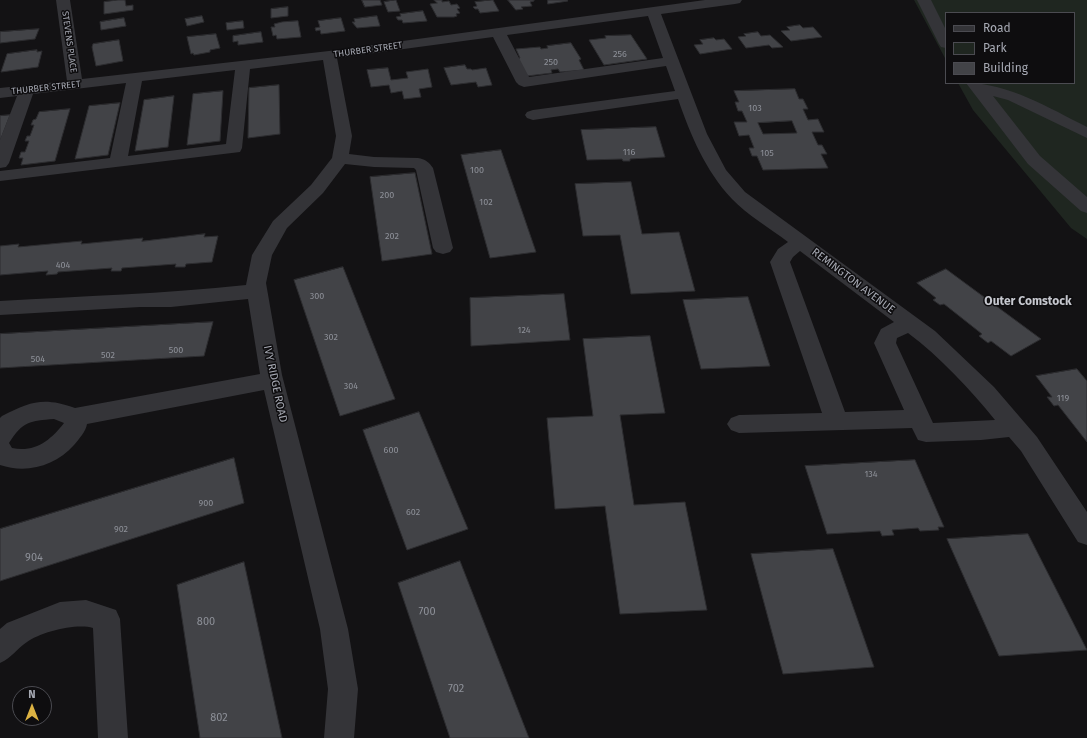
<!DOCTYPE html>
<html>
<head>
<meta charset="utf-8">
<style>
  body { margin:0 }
  #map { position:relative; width:1087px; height:738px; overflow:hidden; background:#131214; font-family:"Fira Sans",sans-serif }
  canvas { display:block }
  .legend { position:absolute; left:945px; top:12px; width:130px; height:72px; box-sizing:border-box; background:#0e0d0f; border:1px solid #4b4b51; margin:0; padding:5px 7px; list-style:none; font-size:12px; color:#a6a9b3 }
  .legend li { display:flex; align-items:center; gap:8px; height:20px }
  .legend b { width:20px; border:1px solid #4b4b51 }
  .north { position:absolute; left:12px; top:686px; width:40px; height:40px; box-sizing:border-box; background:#0e0d0f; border:1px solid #4b4b51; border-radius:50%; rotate:0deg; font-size:11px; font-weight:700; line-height:16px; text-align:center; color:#a6a9b3 }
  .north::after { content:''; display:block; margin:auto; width:14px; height:18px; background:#dcb242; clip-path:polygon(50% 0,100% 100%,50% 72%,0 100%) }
</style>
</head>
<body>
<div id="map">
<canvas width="1087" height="738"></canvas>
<ul class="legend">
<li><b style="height:5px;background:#343438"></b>Road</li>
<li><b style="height:11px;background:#1f2620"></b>Park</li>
<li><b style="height:11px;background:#424347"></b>Building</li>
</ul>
<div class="north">N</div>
</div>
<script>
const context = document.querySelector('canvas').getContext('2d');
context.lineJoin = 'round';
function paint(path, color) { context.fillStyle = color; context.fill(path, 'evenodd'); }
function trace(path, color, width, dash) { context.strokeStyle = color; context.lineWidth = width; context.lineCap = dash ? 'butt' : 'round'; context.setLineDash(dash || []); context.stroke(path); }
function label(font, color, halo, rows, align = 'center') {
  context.font = font + ' "Fira Sans",sans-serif'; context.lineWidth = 3; context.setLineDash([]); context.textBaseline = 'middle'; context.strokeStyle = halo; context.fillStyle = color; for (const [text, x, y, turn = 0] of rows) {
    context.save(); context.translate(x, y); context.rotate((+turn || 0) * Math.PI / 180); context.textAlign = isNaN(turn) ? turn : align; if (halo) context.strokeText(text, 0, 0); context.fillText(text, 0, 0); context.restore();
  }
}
const green = new Path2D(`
  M914,0H1087V239L1071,228L973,110L958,83H1074V13H946V60Z`);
const building = new Path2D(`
  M118,0H125L126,6L133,5V10L104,14V2Z
  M362,0H380L382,5L365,7Z
  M396,0L400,11L388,12L384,2Z
  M434,0H442V2L449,1L451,5L457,4L460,8L457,9L460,13L456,14L457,16L454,17H437L430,4L437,3Z
  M493,0L499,11L480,13L478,9H475L473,7L477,6L475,2Z
  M508,0H534V1L530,2L532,6L521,7L523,9L516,10Z
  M548,0H567L568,1L548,4Z
  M288,7V16L271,18V9Z
  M423,11L427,21L403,23L402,20H398L396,17L401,16L400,14Z
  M202,16L204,22L187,26L185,19Z
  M377,16L380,26L357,28L352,22H355L354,19Z
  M124,18L126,26L101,30L100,22Z
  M341,18L345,31L321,34L320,30L316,31L315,28L320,27L318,21Z
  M243,21L244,28L227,30L226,23Z
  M298,21L301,37L277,39L276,35L273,36L271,27H275L274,24L282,22Z
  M800,25L803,28L813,27L822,37L791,41L781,31L790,30L787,27Z
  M39,29L35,39L0,43V32Z
  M261,32L263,42L238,45V41L233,42V36Z
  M758,32L761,36L770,35L783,47L772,48L769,45L746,48L738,37L746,36L744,34Z
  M216,34L220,48L210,50V52L194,55L193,53L191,54L187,37Z
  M631,35L647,59L604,65L589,40L606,38L605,36Z
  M714,38L716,40L724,39L732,49L700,54L694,45L703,44L700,40Z
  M119,40L123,61L96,66L92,47L93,44Z
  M571,43L581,59L579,60L584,70L560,72L558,69L551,70L552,73L527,76L518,59L520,58L516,49L540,47L541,49L548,48L547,46Z
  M37,50V52L42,51L38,67L1,72L7,54Z
  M465,65L467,69H471L472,70L486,68L492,85L478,87L476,82L451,85L444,68Z
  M388,68L391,80L408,78L406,72L428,69L432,87L419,89L421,97L404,99L402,91L391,93L389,85L371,87L367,70Z
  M279,85L280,134L248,138L249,88Z
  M795,89L799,99H803L808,109H803L808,120L818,119L824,132H812L818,145H822L827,154H821L828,168L763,170L757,156H752L749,148H754L749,135L739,136L734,122H747L742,111H738L735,102H739L734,91ZM792,121L797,133L763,134L758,123Z
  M223,91L220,141L187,145L193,94Z
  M174,96L168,147L135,151L144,100Z
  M120,103L108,155L75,159L89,106Z
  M70,109L55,161L21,165L23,158H19L21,152H25L29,141H25L27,136H30L34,125H31L33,120L36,119L39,112Z
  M10,115L0,141V116Z
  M656,127L665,157L630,159V161H623L622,159L587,160L581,130Z
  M501,150L536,252L490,258L461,155Z
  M415,173L432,254L382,261L370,177Z
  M631,182L642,234L679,232L695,291L631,294L620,235L583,236L575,184Z
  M205,234L204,237L218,236L212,262L186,264L185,267H175L176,264L122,268L121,271H111L112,268L58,272L57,274L46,275L48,271L0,275V246L19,244L18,247L82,241L81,244L143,238L142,241Z
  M343,267L395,399L340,416L294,280Z
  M946,269L1041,339L1011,356L991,341L988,343L979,336L982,334L944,304L940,305L933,300L936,298L917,283Z
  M564,294L570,340L471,346L470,298Z
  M748,297L770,366L701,369L683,300Z
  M213,322L204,356L0,368V334Z
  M650,336L665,413L620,415L634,505L685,502L707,610L620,614L605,506L555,509L547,418L593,416L583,339Z
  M1077,369L1087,381V442L1058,405L1054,406L1047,397H1052L1036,376Z
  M419,412L468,529L407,550L363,430Z
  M234,458L244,503L0,581V529Z
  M915,460L944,527H938L939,530L920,531L918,528L892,530L894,535L882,536L880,531L827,534L805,466Z
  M1028,534L1087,650L999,656L947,539Z
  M833,549L874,667L783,674L751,554Z
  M460,561L529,738H450L398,583Z
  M244,562L282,738H200L177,585Z`);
const minor = new Path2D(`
  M56,0H70L82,79L329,51L705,0H742L740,3L735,4L661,14L707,134L726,170L745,192L935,331L994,387L1037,437L1087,512V545L1078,542L1021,451L1009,437L981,440L926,442L918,440L912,428L739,433L731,430L727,424L731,418L739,415L822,413L770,262L778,249L788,242C770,228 747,215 732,199C705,170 691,136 678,99L533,120L527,118L525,115L527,112L533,110L675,91L666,66L524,87L519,85L516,82L493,37L337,58L352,136L349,154L374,157L418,158C425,159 429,162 433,168L453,248L450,252L443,254L436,252L433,248L416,170L414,168L374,167L345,164L323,193L287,228L272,255L266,283L282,375L348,629L358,689L354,738H324L328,689L320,629L264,390L87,424C86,431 79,439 74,445C55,466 27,474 0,465V418L2,416C31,401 44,397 75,408L260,374L248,299L171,307H140L0,315V301C82,296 164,294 246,285L252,255L273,221L311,185L332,158L336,136L323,60L250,69L242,148L240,152L0,181V171L110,158L126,83L33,94L9,163L6,167L0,168V140L17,96L0,98V88L67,81ZM648,16L663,58L529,77L507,35ZM235,70L226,144L128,156L142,81ZM800,251L894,322L881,329L874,343L904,410L845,412L790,262L793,257ZM908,333C940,357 970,389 995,420L933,423L896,343L897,338ZM54,419L64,423C51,440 35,453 12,448L9,443C23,421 30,421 54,419Z
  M917,0H931L946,30V48L941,47L939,44Z
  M966,83C1009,83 1049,108 1087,127V138L1008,100L993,96L1040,156L1087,197V213L1081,211L1028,164Z
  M86,600L116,610L120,619L128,738H98L93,628C76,623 41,632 27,642C16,649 13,657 0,663V629L7,623L60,602Z`);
const farStreetnames = [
  ["STEVENS PLACE",69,42,82],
  ["THURBER STREET",368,50,-8],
  ["THURBER STREET",46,88,-6]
];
const numberNames = [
  ["256",620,54],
  ["250",551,62],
  ["103",755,108],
  ["116",629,152],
  ["105",767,153],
  ["100",477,170],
  ["200",387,195],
  ["102",486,202],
  ["202",392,236],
  ["404",63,265],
  ["300",317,296],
  ["124",524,330],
  ["302",331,337],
  ["500",176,350],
  ["502",108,355],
  ["504",38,359],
  ["304",351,386],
  ["119",1063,398],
  ["600",391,450],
  ["134",871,474],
  ["900",206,503],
  ["602",413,512],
  ["902",121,529]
];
const streetNames = [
  ["REMINGTON AVENUE",853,281,37],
  ["IVY RIDGE ROAD",275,384,78]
];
const nearNumbernames = [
  ["904",34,558],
  ["700",427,612],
  ["800",206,622],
  ["702",456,689],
  ["802",219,718]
];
const neighbourhoodNames = [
  ["Outer Comstock",1028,302]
];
paint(green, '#1f2620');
paint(building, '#424347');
trace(building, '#2d2d30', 1);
paint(minor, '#343438');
label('9px', '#a6a9b3', '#0e0d0f', farStreetnames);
label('9px', '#8d9098', null, numberNames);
label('11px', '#a6a9b3', '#0e0d0f', streetNames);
label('11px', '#8d9098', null, nearNumbernames);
label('bold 12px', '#c6c8cf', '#0e0d0f', neighbourhoodNames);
</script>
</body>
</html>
